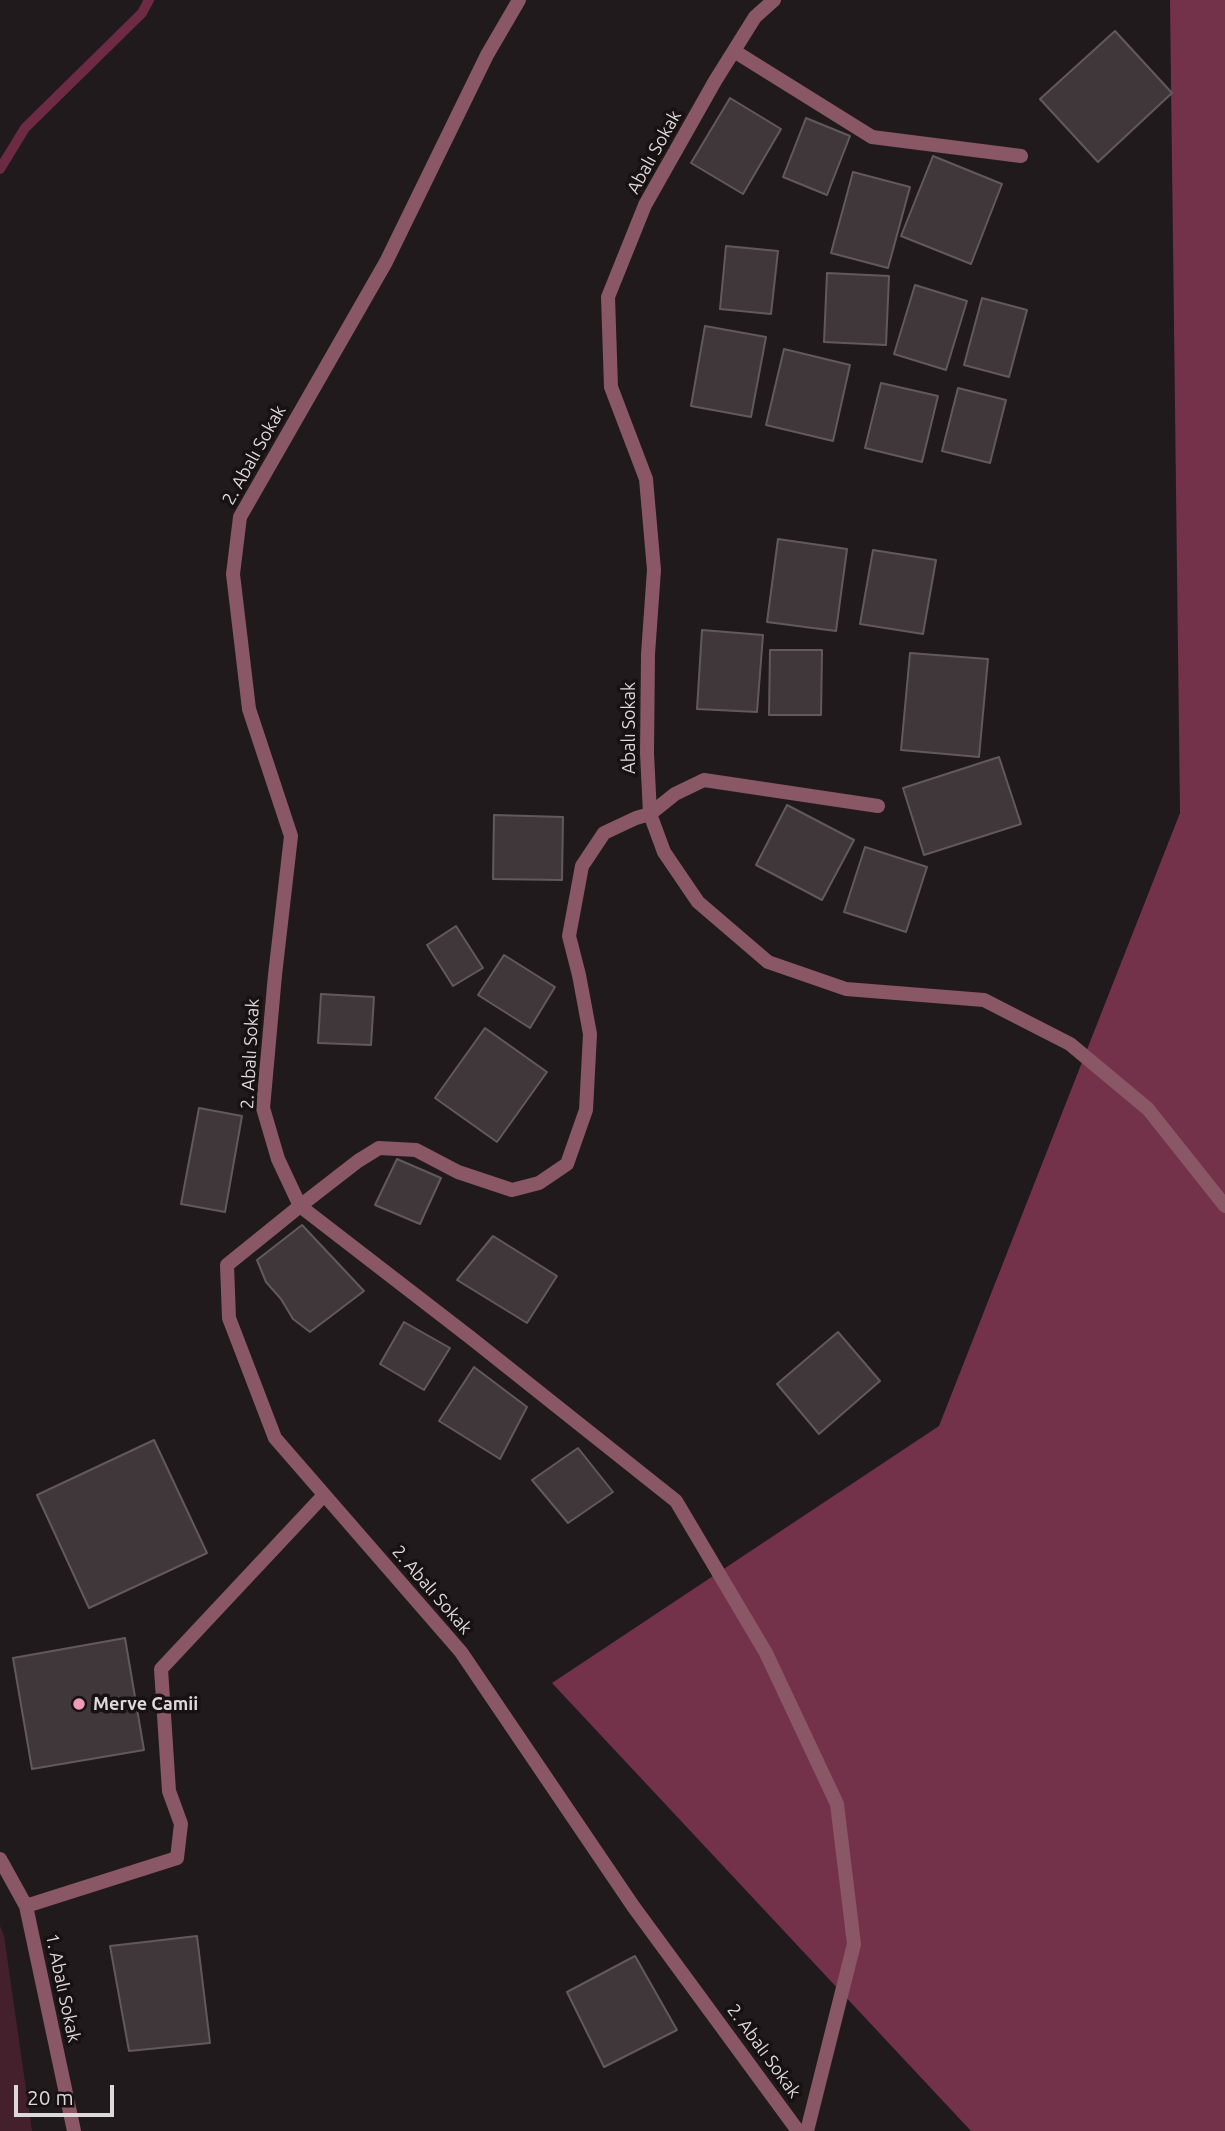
<!DOCTYPE html>
<html>
<head>
<meta charset="utf-8">
<style>
  body { margin:0 }
  #map { position:relative; width:1225px; height:2131px; overflow:hidden; background:#211a1c; font-family:Ubuntu,sans-serif }
  canvas { display:block }
  .scale { position:absolute; left:14px; top:2085px; width:100px; height:32px; box-sizing:border-box; border:4px solid #ddd8d9; border-top:0; padding-left:9px; font-size:21px; line-height:24px; white-space:nowrap; color:#ddd8d9; -webkit-text-stroke:5px #181113; paint-order:stroke }
</style>
</head>
<body>
<div id="map">
<canvas width="1225" height="2131"></canvas>
<div class="scale">20 m</div>
</div>
<script>
const context = document.querySelector('canvas').getContext('2d');
context.lineJoin = 'round';
function paint(path, color) { context.fillStyle = color; context.fill(path, 'evenodd'); }
function trace(path, color, width, dash) { context.strokeStyle = color; context.lineWidth = width; context.lineCap = dash ? 'butt' : 'round'; context.setLineDash(dash || []); context.stroke(path); }
function label(font, color, halo, rows, align = 'center') {
  context.font = font + ' Ubuntu,sans-serif'; context.lineWidth = 7; context.setLineDash([]); context.textBaseline = 'middle'; context.strokeStyle = halo; context.fillStyle = color; for (const [text, x, y, turn = 0] of rows) {
    context.save(); context.translate(x, y); context.rotate((+turn || 0) * Math.PI / 180); context.textAlign = isNaN(turn) ? turn : align; if (halo) context.strokeText(text, 0, 0); context.fillText(text, 0, 0); context.restore();
  }
}
const green = new Path2D(`
  M0,1926L4,1936L32,2131H0Z`);
const forest = new Path2D(`
  M1170,0H1225V2131H971L552,1683L939,1426L1180,813Z`);
const stream = new Path2D(`
  M0,169L25,128L142,13L149,0`);
const building = new Path2D(`
  M1115,31L1172,93L1098,162L1040,99Z
  M730,98L781,129L743,194L691,163Z
  M806,118L850,136L827,195L783,177Z
  M933,156L1002,184L971,264L901,236Z
  M853,172L910,187L888,268L831,253Z
  M726,246L778,251L771,314L720,309Z
  M827,273L889,276L886,345L824,342Z
  M915,285L967,301L946,370L894,354Z
  M982,298L1027,310L1009,377L964,365Z
  M705,326L766,337L751,417L691,406Z
  M784,349L850,365L833,441L766,425Z
  M881,383L938,396L922,462L865,448Z
  M958,388L1006,400L990,463L942,451Z
  M778,539L847,549L836,631L767,622Z
  M873,550L936,560L923,634L860,624Z
  M702,630L763,635L757,712L697,709Z
  M770,650H822L821,715H769Z
  M910,653L988,659L979,757L901,750Z
  M999,757L1021,824L924,855L903,788Z
  M787,805L854,840L822,900L756,865Z
  M494,815L563,817L562,880L493,879Z
  M865,847L927,867L906,932L844,912Z
  M456,926L483,968L453,986L427,945Z
  M504,955L555,987L530,1028L478,995Z
  M321,994L374,997L371,1045L318,1043Z
  M485,1028L547,1072L497,1142L435,1098Z
  M199,1108L242,1116L225,1212L181,1204Z
  M397,1159L441,1178L420,1224L375,1205Z
  M302,1225L364,1291L310,1332L293,1319L281,1299L266,1282L257,1260Z
  M493,1236L557,1276L527,1323L457,1280Z
  M404,1322L450,1348L424,1390L380,1364Z
  M838,1332L880,1381L819,1434L777,1384Z
  M474,1367L527,1407L500,1459L439,1421Z
  M154,1440L207,1553L89,1608L37,1495Z
  M578,1448L613,1492L568,1523L532,1480Z
  M125,1638L144,1750L32,1769L13,1658Z
  M197,1936L210,2043L129,2051L110,1946Z
  M635,1956L677,2030L604,2067L567,1992Z`);
const minor = new Path2D(`
  M519,0L487,55L386,262L240,517L233,574L249,709L291,836L275,975L263,1108L278,1159L300,1206L227,1265L229,1318L275,1438L461,1652L633,1906L798,2131
  M774,0L755,17L715,81L645,205L608,297L611,387L646,479L654,570L648,654L647,753L650,814L664,852L698,902L768,962L846,989L984,1000L1070,1044L1148,1109L1225,1206
  M734,51L872,137L1021,156
  M0,1859L26,1906L74,2131
  M26,1906L177,1858L181,1824L169,1791L161,1669L324,1495
  M807,2131L854,1944L837,1804L766,1653L676,1501L471,1338L300,1206L358,1161L379,1148L416,1150L458,1172L512,1190L539,1183L567,1164L586,1110L590,1034L579,975L569,936L582,866L604,833L636,818L650,814L675,794L704,780L878,806`);
const markers = [
  [79,1704,7,"#f09ab5"]
];
const streetNames = [
  ["Abalı Sokak",654,152,-61],
  ["2. Abalı Sokak",254,455,-61],
  ["Abalı Sokak",629,728,-90],
  ["2. Abalı Sokak",250,1054,-87],
  ["2. Abalı Sokak",432,1590,49],
  ["1. Abalı Sokak",63,1988,78],
  ["2. Abalı Sokak",764,2051,54]
];
const poiNames = [
  ["Merve Camii",93,1704]
];
paint(green, '#44202c');
paint(forest, '#74324a');
trace(stream, '#6d2b43', 10);
paint(building, '#3f3739');
trace(building, '#62595c', 2);
trace(minor, '#8a5767', 14);
for (const [x, y, r, color] of markers) { const dot = new Path2D(); dot.arc(x, y, r, 0, 2 * Math.PI); context.fillStyle = color; context.fill(dot); trace(dot, '#181113', 2.5); }
label('18px', '#ddd8d9', '#181113', streetNames);
label('bold 18px', '#ddd8d9', '#181113', poiNames, 'left');
</script>
</body>
</html>
